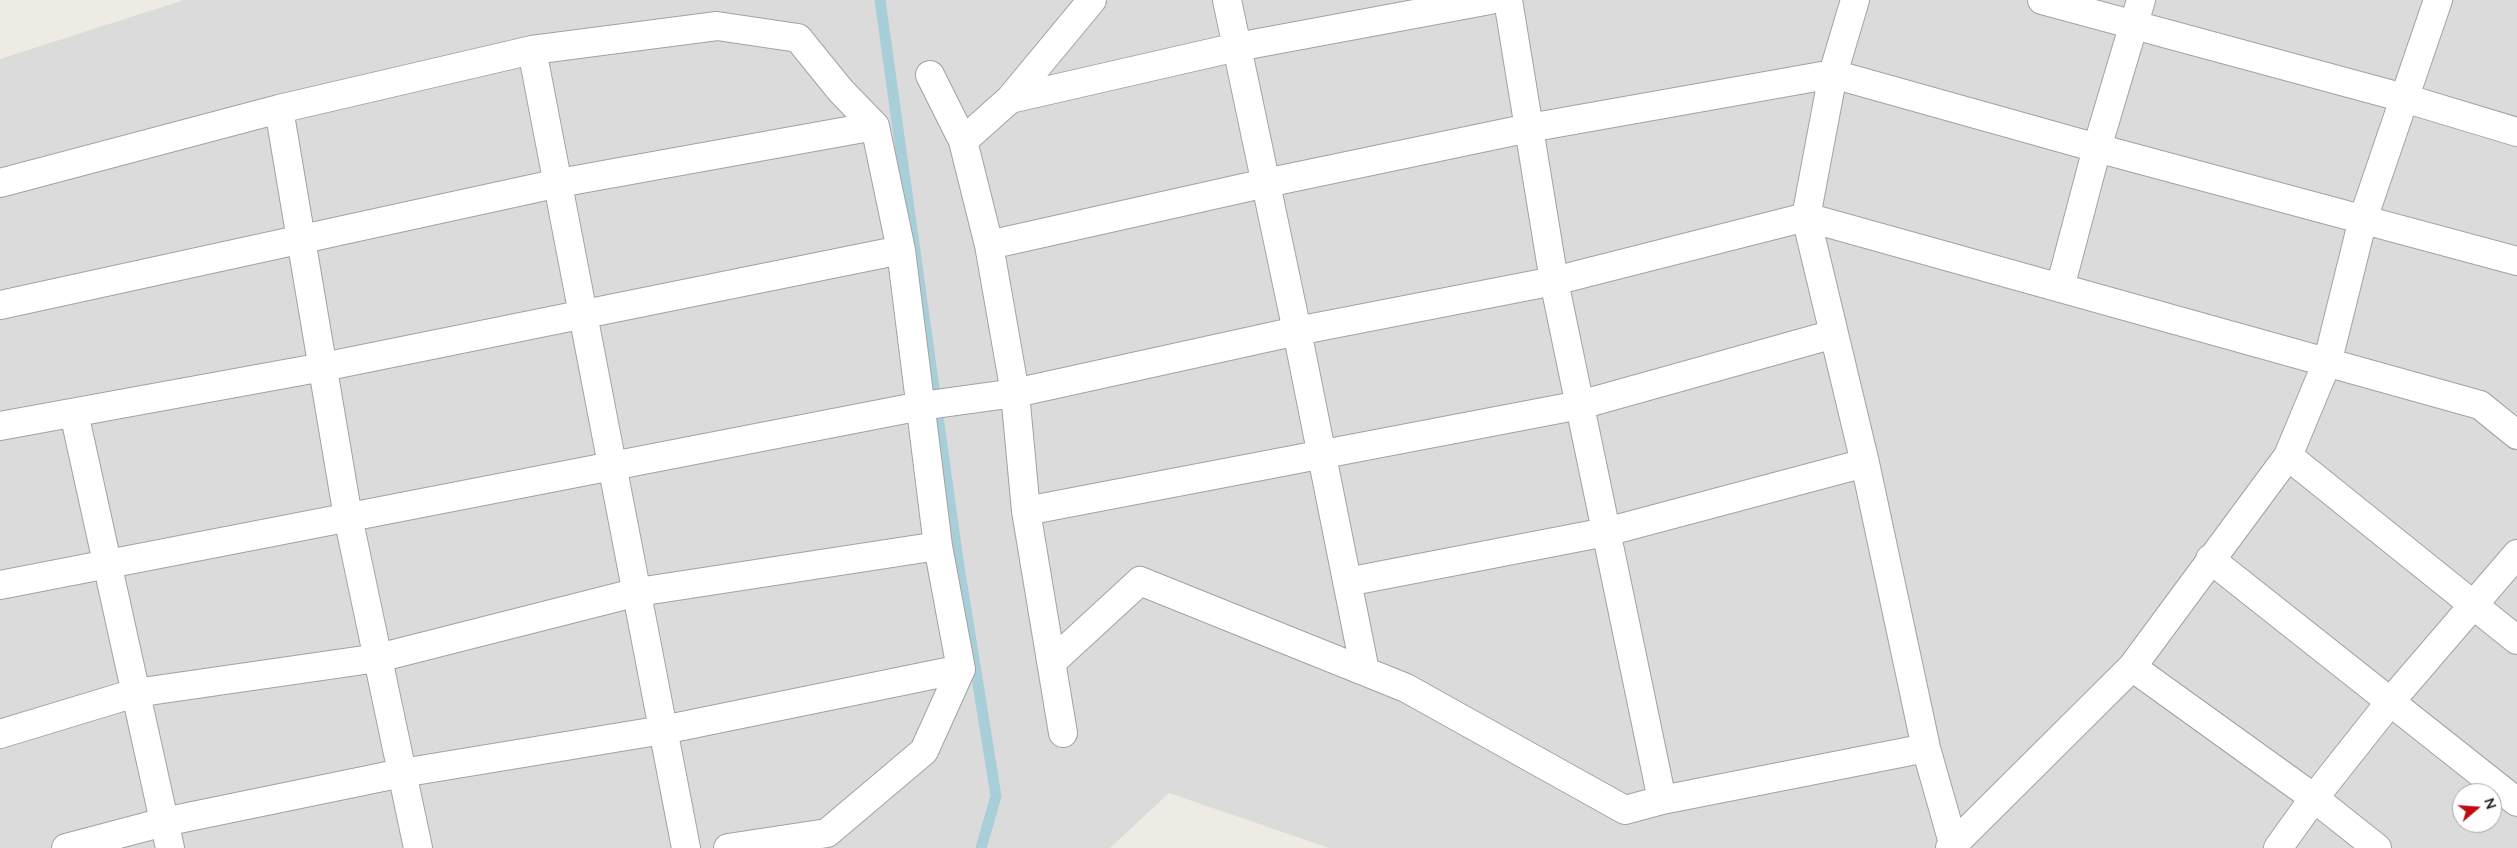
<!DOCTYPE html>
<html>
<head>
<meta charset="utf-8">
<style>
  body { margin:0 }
  #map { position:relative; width:2517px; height:848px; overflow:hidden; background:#eeebe5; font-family:Lato,sans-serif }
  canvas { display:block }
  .north { position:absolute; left:2452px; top:783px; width:50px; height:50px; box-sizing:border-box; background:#fff; border:1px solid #a5a5a5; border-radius:50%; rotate:72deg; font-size:14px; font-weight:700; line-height:20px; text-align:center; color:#1e1e1e }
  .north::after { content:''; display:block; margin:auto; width:18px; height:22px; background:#bf0d0f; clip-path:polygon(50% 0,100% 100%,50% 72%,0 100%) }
</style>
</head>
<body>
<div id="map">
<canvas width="2517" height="848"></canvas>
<div class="north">N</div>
</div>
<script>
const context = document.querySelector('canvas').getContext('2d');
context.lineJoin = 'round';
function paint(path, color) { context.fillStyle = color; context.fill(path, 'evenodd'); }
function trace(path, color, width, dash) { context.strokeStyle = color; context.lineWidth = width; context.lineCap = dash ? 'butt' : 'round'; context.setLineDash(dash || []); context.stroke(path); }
const residential = new Path2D(`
  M184,0H2517V848H1329L1169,793L1110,848H0V59ZM2462,793H2492V823H2462Z`);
const stream = new Path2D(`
  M880,0L958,560L996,796L981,848`);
const minor = new Path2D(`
  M1227,0L1297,331L1365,671
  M1508,0L1554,281L1662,800
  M1855,0L1833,74L1806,217L1865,463L1926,748L1953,843
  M2042,0L2404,98L2517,132
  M532,50L686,848
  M930,75L963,141L989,245L1015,393L1026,511L1063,733
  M1010,99L1237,47L1490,0
  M279,109L348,517L418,848
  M963,141L1010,99L1092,0
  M0,183L279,109L532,50L717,26L798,38L841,91L875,126L901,250L938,546L961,669L924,751L827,833L728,848
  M989,245L1266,183L1529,128L1833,74L2097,148L2517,261
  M2060,288L2097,148L2141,0
  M0,305L559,183L875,126
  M74,413L170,848
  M0,426L323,367L901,250
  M2288,456L2517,640
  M1026,511L1580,405L1834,334
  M2210,559L2517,802
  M1347,582L1606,532L1865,463
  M0,585L921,406L1015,393L1297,331L1554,281L1806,217L2480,405L2517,435
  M1052,662L1140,581L1406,688L1625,810L1662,800L1926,748
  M2132,667L2314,798L2377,848
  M0,734L135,693L378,658L638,592L938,546
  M66,848L164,822L402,773L663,730L961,669
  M1950,848L2132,667L2288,456L2328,360L2363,219L2438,0
  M2278,848L2314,798L2390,702L2517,554`);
paint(residential, '#dcdbdb');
trace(stream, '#a8cfd9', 11);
trace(minor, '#a2a2a2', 30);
trace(minor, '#fff', 28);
</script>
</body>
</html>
